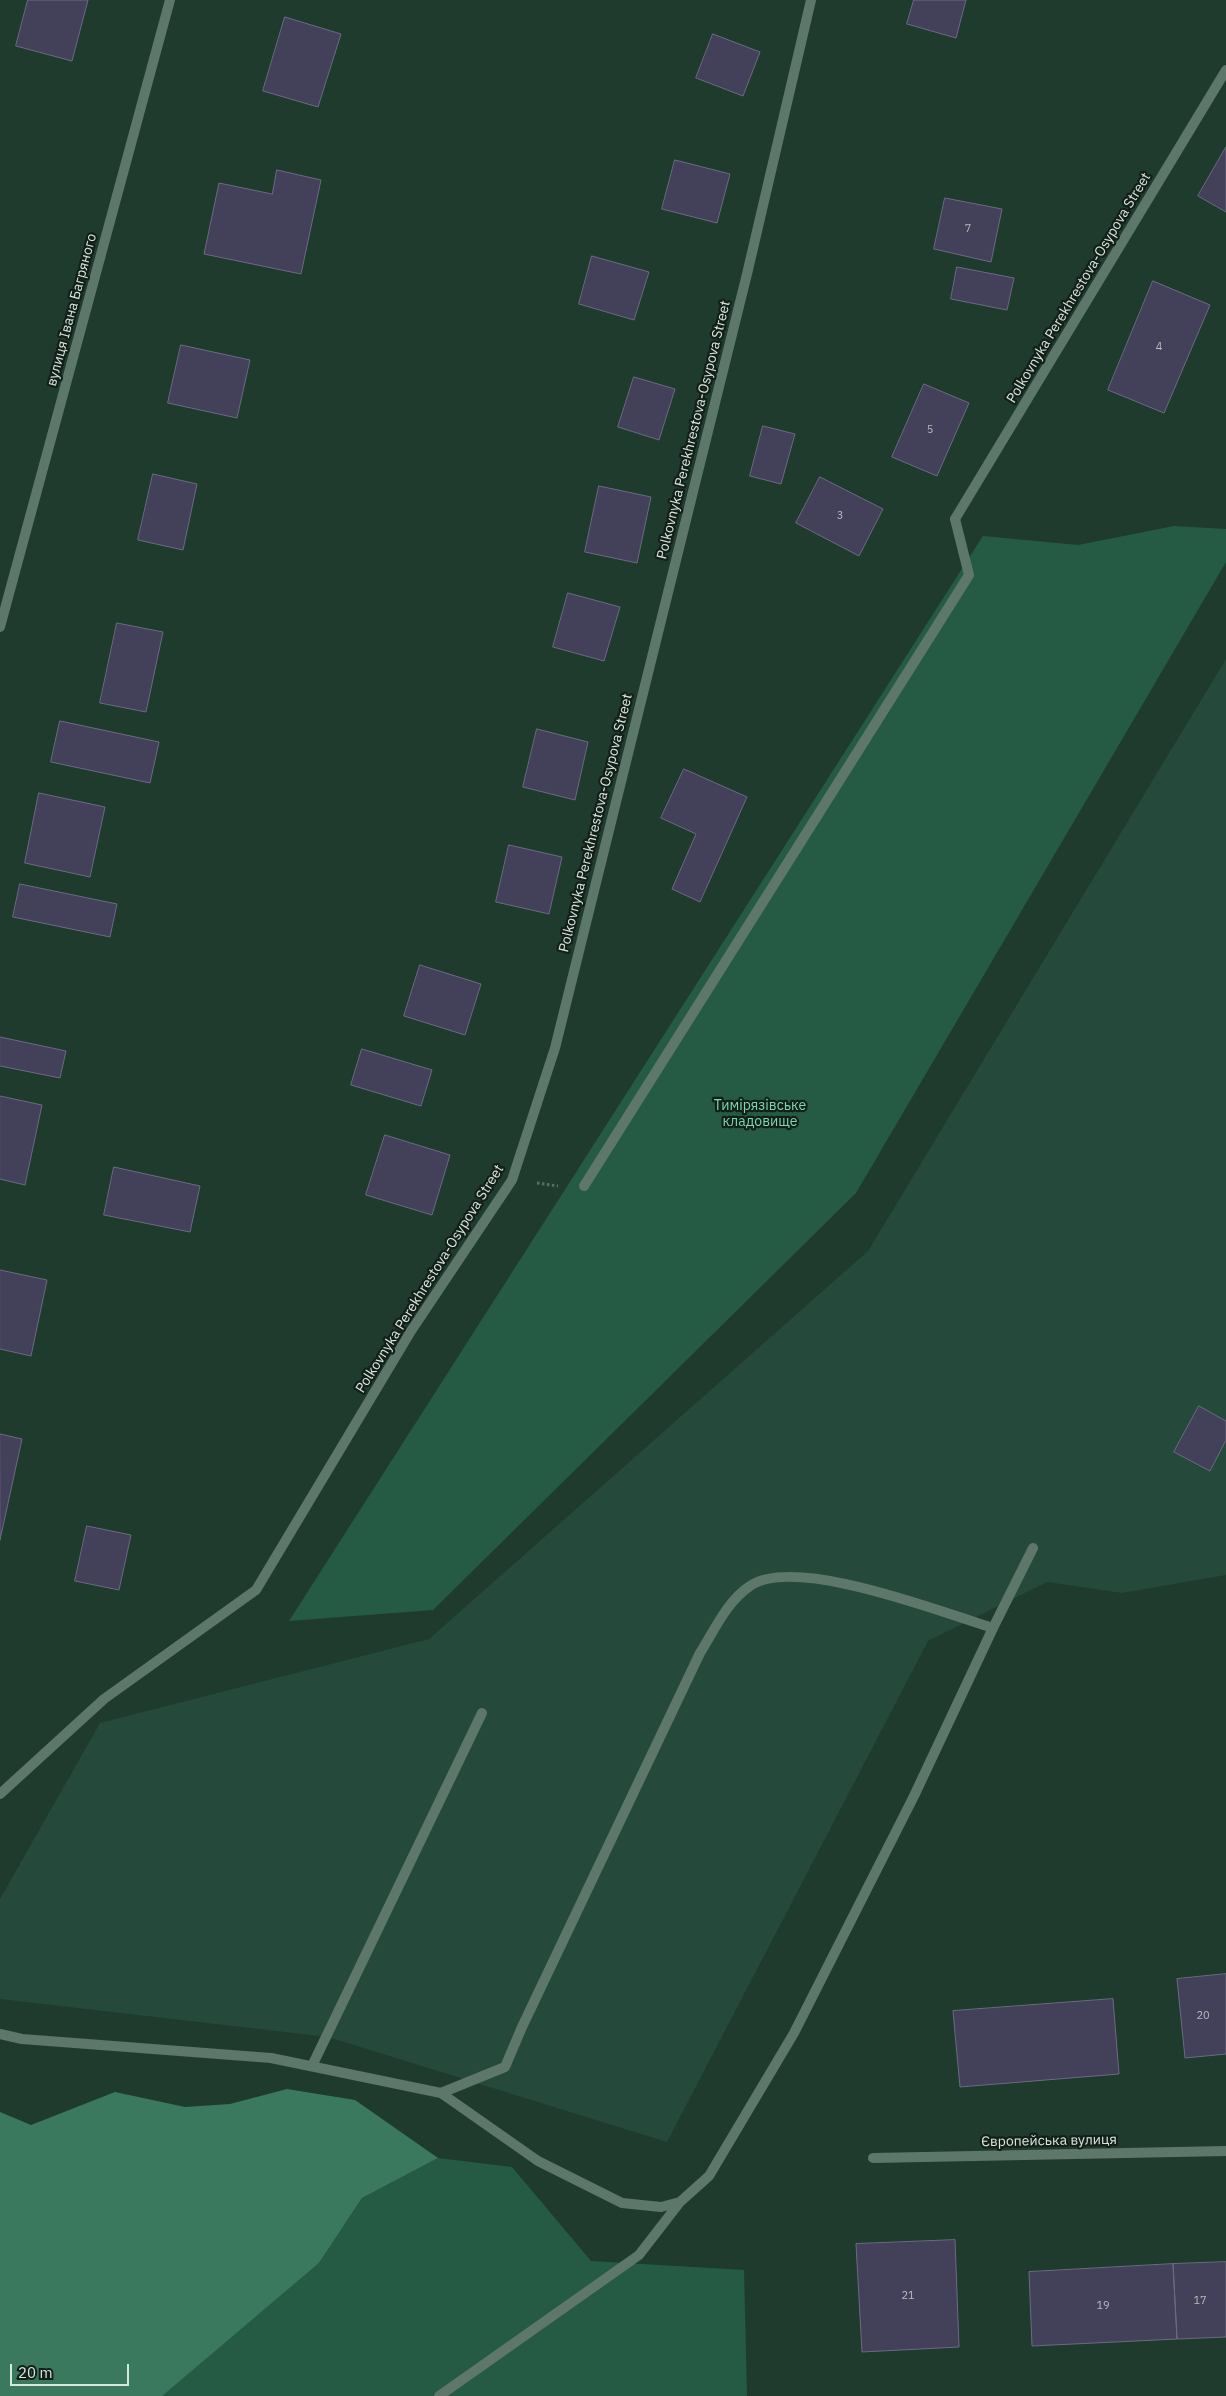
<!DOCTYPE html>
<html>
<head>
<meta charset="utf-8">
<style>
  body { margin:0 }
  #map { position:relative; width:1226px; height:2396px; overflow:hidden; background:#1f3b2e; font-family:"IBM Plex Sans",sans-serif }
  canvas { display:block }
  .scale { position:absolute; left:10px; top:2364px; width:119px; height:22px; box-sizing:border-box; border:2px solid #d7e7df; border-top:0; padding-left:6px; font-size:15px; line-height:18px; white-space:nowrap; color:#d7e7df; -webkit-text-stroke:4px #131f19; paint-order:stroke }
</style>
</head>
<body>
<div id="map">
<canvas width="1226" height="2396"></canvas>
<div class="scale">20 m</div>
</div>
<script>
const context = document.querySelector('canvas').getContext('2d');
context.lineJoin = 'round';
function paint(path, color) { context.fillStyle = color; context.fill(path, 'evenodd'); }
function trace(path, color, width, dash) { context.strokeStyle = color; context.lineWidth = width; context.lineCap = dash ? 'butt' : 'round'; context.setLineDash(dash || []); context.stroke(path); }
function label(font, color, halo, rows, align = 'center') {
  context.font = font + ' "IBM Plex Sans",sans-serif'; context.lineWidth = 4.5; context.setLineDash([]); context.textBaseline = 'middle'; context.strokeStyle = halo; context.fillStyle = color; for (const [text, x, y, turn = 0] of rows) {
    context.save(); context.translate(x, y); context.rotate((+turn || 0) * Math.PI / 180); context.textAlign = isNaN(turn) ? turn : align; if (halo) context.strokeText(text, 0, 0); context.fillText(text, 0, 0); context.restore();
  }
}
const built = new Path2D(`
  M1226,659V1575L1122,1593L1047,1582L928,1641L667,2142L328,2037L0,1999V1899L100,1723L429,1639L868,1251Z`);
const green = new Path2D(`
  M1174,526L1226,529V562L856,1193L433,1610L289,1621L983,536L1078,545Z
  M438,2158L512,2167L591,2261L744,2270L747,2396H161L319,2263L362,2198Z`);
const forest = new Path2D(`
  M287,2089L355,2100L438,2158L362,2198L319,2263L162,2396H0V2112L31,2125L115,2092L185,2107L230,2104Z`);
const building = new Path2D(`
  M28,0H88L72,61L16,46Z
  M914,0H966L956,38L907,24Z
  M285,17L341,34L318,107L263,91Z
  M713,34L760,52L743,96L696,78Z
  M1226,147V212L1198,196Z
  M675,160L730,174L717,223L662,209Z
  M277,170L321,180L301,274L204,254L219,183L272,194Z
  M945,198L1002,209L991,262L934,249Z
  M592,256L649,272L634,320L579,304Z
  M957,267L1014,278L1007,310L951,299Z
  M1153,281L1210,305L1164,413L1108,390Z
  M181,345L250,360L237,418L168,403Z
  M634,377L675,389L659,440L618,427Z
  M924,384L969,403L937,476L892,457Z
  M763,426L795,434L781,484L750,476Z
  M153,474L197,484L183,550L138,540Z
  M820,477L883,509L859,556L796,523Z
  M599,486L651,497L637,563L585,552Z
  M568,593L620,607L604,661L553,647Z
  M117,623L163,632L146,712L100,703Z
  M60,721L159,742L150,783L51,762Z
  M537,729L588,742L575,800L523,787Z
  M684,769L747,797L700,902L672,889L696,834L661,818Z
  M39,793L105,807L90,877L25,863Z
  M509,845L562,857L549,914L496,902Z
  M20,884L117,904L110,937L13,917Z
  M420,965L481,984L465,1035L404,1016Z
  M0,1037L66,1051L60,1078L0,1066Z
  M362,1049L432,1070L421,1106L351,1085Z
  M0,1096L42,1105L25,1185L0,1179Z
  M385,1135L450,1155L432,1215L366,1195Z
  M114,1167L200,1186L190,1232L104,1215Z
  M0,1270L47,1280L31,1356L0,1349Z
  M1199,1406L1226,1421V1440L1210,1471L1174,1452Z
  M0,1434L22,1439L0,1540Z
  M87,1526L131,1535L119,1590L75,1581Z
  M1226,1974V2054L1185,2058L1177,1979Z
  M1113,1999L1119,2074L960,2087L953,2011Z
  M955,2240L959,2347L862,2352L856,2244Z
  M1226,2262V2337L1177,2339L1173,2264Z
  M1173,2264L1177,2339L1032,2346L1029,2272Z`);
const path = new Path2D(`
  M537,1183L558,1186`);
const lane = new Path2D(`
  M584,1186L969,575L955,519
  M312,2066L482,1713
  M441,2093L505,2067L522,2027L700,1653C714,1631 727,1601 750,1586C795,1555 941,1612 993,1628`);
const street = new Path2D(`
  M955,519L1226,70
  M0,627L170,0
  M0,1794L104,1699L256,1590L411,1331L512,1180L555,1048L747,274L811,0
  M0,2034L22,2039L271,2058L441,2093L538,2161L622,2203L661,2207L680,2202L709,2176L794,2033L914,1796L993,1628L1033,1548
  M873,2158L1226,2151
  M439,2396L639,2255L680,2202`);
const numberNames = [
  ["7",968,229],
  ["4",1159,347],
  ["5",930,430],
  ["3",840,516],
  ["20",1203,2016],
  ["21",908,2296],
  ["17",1200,2301],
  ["19",1103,2306]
];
const streetNames = [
  ["Polkovnyka Perekhrestova-Osypova Street",1079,288,-59],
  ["вулиця Івана Багряного",72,310,-75],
  ["Polkovnyka Perekhrestova-Osypova Street",694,430,-76],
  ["Polkovnyka Perekhrestova-Osypova Street",596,823,-76],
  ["Polkovnyka Perekhrestova-Osypova Street",430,1279,-58],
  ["Європейська вулиця",1049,2141,-1]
];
const parkNames = [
  ["Тимірязівське",760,1106],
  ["кладовище",760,1122]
];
paint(built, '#25493a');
paint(green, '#255b45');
paint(forest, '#3b795f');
paint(building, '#434159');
trace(building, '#6c6a84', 1);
trace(path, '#587065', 3, [2.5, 2.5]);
trace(lane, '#5e776b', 10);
trace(street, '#5e776b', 10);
label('11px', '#b2bebe', null, numberNames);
label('14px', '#d7e7df', '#131f19', streetNames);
label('14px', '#7bd8b0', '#131f19', parkNames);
</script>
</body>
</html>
